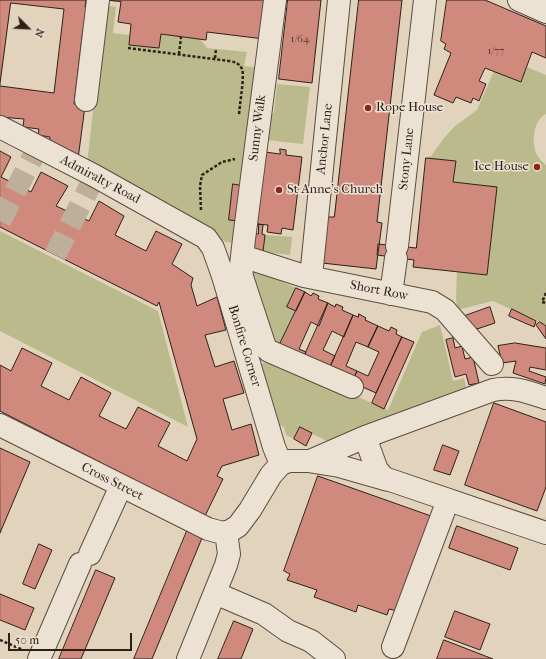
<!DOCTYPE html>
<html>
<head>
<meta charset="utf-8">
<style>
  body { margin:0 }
  #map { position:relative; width:546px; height:659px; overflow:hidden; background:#e2d3bc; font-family:"IM FELL French Canon",serif }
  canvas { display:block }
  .north { position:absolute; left:8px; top:8px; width:40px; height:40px; -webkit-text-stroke:3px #ece2d3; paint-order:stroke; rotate:114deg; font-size:11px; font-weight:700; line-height:16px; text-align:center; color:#2e2019 }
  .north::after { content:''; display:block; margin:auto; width:14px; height:18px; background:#2e2019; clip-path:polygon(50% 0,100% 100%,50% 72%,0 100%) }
  .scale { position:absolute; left:8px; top:633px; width:124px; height:18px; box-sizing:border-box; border:2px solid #2e2019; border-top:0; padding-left:5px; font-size:12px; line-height:14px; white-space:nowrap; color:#2e2019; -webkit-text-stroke:3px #ece2d3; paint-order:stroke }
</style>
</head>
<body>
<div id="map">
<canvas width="546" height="659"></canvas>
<div class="north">N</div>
<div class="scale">50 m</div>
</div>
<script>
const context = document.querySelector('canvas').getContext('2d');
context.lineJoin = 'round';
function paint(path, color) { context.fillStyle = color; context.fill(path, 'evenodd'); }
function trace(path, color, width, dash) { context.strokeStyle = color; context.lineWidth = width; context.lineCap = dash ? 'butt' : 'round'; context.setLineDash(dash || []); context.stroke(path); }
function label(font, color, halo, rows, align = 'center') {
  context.font = font + ' "IM FELL French Canon",serif'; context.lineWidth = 3; context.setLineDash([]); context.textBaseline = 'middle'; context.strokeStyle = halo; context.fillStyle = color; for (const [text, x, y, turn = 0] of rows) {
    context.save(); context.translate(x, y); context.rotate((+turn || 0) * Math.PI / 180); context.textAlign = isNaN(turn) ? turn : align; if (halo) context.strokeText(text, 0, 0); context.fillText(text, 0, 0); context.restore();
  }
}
const green = new Path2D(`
  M105,5L116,7L113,33L130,35L129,45L159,48L161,34L200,39L207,48L247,52L244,66L259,68L237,243L226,242L87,164Z
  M527,67L546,75V114C533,120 531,143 537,155C539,159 543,162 546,165V326L541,323L493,301L457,310L456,297L457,272L487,275L497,188L453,182L456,161L426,158L431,156L444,138L455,126L477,110L494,71L521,82Z
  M277,84L310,87L303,144L266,140L269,113H274Z
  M0,231L158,311L188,427L0,331Z
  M265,235L292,237L290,255L263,252Z
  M251,267L296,288L287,307L296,311L278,348L268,344Z
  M440,325L453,381L464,378L467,391L327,441L301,428L294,439L286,435L284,427L278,425L261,364L273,360L388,410L422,332Z`);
const building = new Path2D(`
  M0,0H86L85,7L93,8L90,30L83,29L74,104L85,106L78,159L49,144L50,137L38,135L39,129L23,127L24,119L0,117ZM11,3L64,9L54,93L0,86Z
  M106,0H269L264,39L207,32L206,40L161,34L159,48L129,45L131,24L118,22L121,2Z
  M288,0H321L312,83L279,79Z
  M359,0H402L377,222L382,223L376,269L322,263L328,217H334Z
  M447,0H485L546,26V58L532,52L521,82L485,68L479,81L486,84L479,101L473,98L471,103L456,97L453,103L434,95L451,53L444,49L446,44L441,41Z
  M280,149L286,150V155L302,157L293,230L282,228L281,234L267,232L268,225L256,224L265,152L280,154Z
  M0,151L11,157L1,177L31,192L41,172L68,186L56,206L89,221L99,201L124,216L115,235L146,251L156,231L182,244L172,264L193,278L191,285L197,306L217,297L226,330L205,335L215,367L234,361L244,393L223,399L232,430L251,424L259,455L222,466L217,476L223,479L205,516L0,411V365L11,371L22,348L52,363L41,386L69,400L81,377L111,393L99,416L126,429L138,407L170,423L158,446L187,461L197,439L159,302L157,306L0,227Z
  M426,158L456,161L453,182L497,187L487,275L413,267L414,260L377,255L378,244L416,248Z
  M233,184L244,186L240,221L229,220Z
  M259,224L263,225L262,234L265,235L263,252L252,250L254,234H258Z
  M296,288L305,292L296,311L287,307Z
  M305,292L311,296L313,293L319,296L318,299L328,303L319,326L311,322L299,349L306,352L303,359L278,348Z
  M328,303L335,307L336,304L343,307L342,310L353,315L344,337L332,331L323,350L335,356L328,371L303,359Z
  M490,307L495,323L468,332L462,317Z
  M512,309L536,321L534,327L509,316Z
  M359,314L366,318L365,320L378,326L368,347L356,342L346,366L357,371L352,382L328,371L353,315L358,317Z
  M540,322L546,326V339L536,325Z
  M378,326L389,331L391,327L397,330L396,334L402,337L376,393L352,382L357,371L368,376L379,352L368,347Z
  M402,337L414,342L384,409L372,403Z
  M453,338L455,348L462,346L465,359L473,357L479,383L469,385L466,374L455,377L446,340Z
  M515,343L546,348V370L530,367L529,371L546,377L545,384L513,373L516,361L502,363L498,346Z
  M494,403L546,422V487L537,511L465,485Z
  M300,427L312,433L306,446L294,439Z
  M443,445L459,451L450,475L434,470Z
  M0,448L30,462L0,533Z
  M318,476L431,516L397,611L389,609L387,615L358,605L356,612L314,597L317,590L287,580L290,574L284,571Z
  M457,526L518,548L510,570L449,548Z
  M187,531L202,538L152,659H134Z
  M39,544L52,550L35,589L23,584Z
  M96,570L115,578L81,659H59Z
  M0,594L34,608L25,630L0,620Z
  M455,611L490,624L480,650L445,637Z
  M234,621L253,629L241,659H218Z
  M444,640L493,659H437Z`);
const minorTunnel = new Path2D(`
  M0,221L38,147
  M55,255L95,176`);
const path = new Path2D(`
  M128,48L229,61C235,62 239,63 242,69C245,76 239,107 239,116
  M179,54L181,37
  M215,58L216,49
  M201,210L200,186L202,175L222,162L235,159
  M546,293L542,302L546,303
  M0,640L23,650`);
const minor = new Path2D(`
  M275,0L244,239L241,265L242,277L265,347L269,351L352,387
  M519,0L546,12
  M86,100L98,0
  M0,127L95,176L206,238L213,248L223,276L274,447L281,464
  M397,246L425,0
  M242,256L304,276L432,302L445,310L492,364
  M311,277L339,0
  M391,294L396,258
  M0,425L208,529L223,533L230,531L238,526L250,510L271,475L281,464L289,461H310L365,437L493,390C513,386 528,392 546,398
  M365,437L377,470L384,478L546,533
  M308,461L339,466L388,480
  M90,554L121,486
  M215,593L264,614L288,631L311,641L334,659
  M393,647L448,500
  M39,659L80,564
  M188,659L226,565L229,554L226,532`);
const markers = [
  [368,108,4,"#8f2418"],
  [537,167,4,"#8f2418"],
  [279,190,4,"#8f2418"]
];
const numberNames = [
  ["1/64",300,39],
  ["1/77",496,51]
];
const poiNames = [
  ["Rope House",376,108],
  ["Ice House",529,167,"right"],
  ["St Anne's Church",287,190]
];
const streetNames = [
  ["Sunny Walk",258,128,-83],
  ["Anchor Lane",325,139,-84],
  ["Stony Lane",407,159,-84],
  ["Admiralty Road",100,180,28],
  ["Short Row",379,291,11],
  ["Bonfire Corner",244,346,73],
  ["Cross Street",112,482,27]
];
paint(green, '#baba8c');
paint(building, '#d08a7d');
trace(building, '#2e2019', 1);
trace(minorTunnel, '#beaf9b', 22, [22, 11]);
trace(minor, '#5b4d42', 24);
trace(path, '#2e2019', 2.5, [3, 2]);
trace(minor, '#ece2d3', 22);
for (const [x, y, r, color] of markers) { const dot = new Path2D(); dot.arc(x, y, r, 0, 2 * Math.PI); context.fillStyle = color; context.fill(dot); trace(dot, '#ece2d3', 1.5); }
label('11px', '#563a32', null, numberNames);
label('13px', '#2e2019', '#ece2d3', poiNames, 'left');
label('13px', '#2e2019', '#ece2d3', streetNames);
</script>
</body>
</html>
